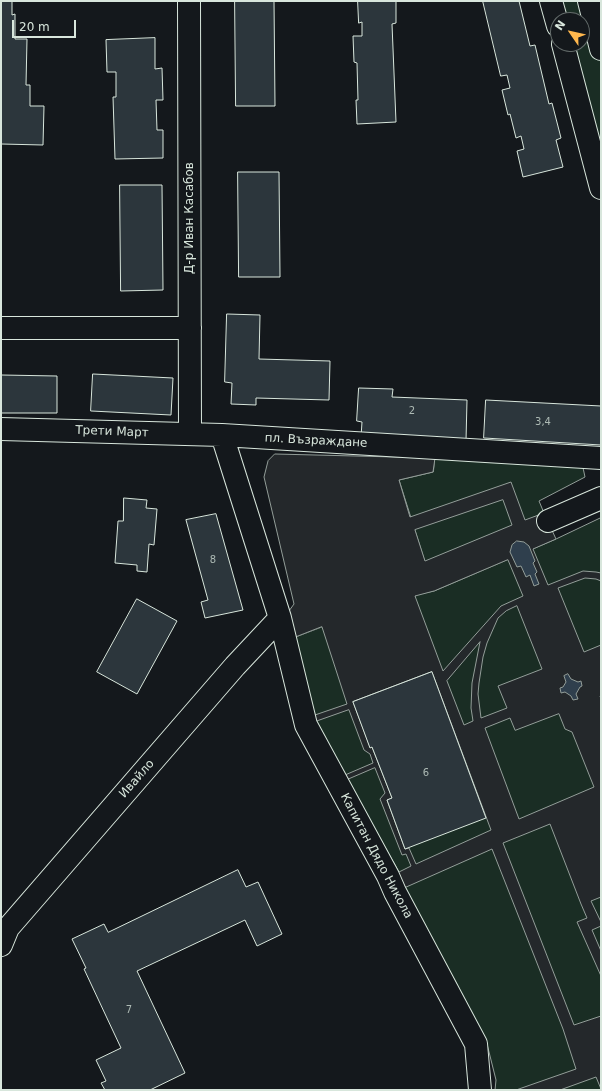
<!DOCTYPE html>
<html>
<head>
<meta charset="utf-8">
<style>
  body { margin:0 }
  #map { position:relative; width:602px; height:1091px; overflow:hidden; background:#14181c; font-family:"DejaVu Sans",sans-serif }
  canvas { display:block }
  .frame { position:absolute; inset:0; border:2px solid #d8e6dc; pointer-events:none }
  .north { position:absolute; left:550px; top:12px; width:40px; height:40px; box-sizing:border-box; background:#14181c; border:1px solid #626a69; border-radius:50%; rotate:304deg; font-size:11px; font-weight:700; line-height:16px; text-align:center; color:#d8e6dc }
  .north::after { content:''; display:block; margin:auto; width:14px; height:18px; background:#ffb74d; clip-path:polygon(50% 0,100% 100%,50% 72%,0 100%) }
  .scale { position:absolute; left:12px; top:20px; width:64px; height:18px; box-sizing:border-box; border:2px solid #d8e6dc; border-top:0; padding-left:5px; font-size:12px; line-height:14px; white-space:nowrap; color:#d8e6dc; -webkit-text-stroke:3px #14181c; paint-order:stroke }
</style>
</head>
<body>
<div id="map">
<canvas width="602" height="1091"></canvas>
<div class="frame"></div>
<div class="north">N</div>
<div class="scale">20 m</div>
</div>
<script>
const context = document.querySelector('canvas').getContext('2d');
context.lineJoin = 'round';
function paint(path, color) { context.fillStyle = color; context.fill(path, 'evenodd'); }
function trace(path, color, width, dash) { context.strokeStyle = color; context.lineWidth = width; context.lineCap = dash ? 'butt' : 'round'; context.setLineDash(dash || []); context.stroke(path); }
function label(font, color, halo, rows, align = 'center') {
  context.font = font + ' "DejaVu Sans",sans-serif'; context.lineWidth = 3; context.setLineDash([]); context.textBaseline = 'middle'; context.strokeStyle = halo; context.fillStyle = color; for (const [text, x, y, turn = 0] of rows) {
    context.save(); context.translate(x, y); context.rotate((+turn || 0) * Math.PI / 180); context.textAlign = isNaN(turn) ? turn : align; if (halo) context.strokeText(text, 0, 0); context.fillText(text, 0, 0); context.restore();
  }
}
const green = new Path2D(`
  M551,1H589L601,49V188L563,44H582V20H558Z
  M435,458L582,463L585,477L539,501L544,513L425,562L399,480L433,472Z
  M601,518V1090H495L496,1080L487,1044L306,725L285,641L327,625L353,702L424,675L415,595L434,591L556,539Z`);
const parking = new Path2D(`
  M275,454L435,458L433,472L399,480L410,517L511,482L525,520L544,513L556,539L533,549L548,585L583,571L596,572L601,573V581L596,579L585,578L558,588L584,652L601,645V695L600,696L601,699V897L591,901L601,922V926L592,930L601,951V976L577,922L587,918L581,904L550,824L503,843L574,1025L601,1016V1089L596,1077L560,1090H516L576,1069L563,1029L492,849L395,892L306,725L281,622L294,604L264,477L268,461ZM503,500L512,525L425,561L415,530ZM508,560L523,596L501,606L443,671L415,596L434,591ZM517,606L542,669L498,686L507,708L481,718L478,694L479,683L483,657L487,643L498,618L506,611ZM322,627L347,704L312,716L294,638ZM480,642L472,683L471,708L473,721L464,725L447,681ZM432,672L491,830L416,864L409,848L405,849L387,800L392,798L372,747H370L353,702ZM349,710L364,750L370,754L373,763L345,775L315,722ZM559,714L565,729L572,732L594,787L519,819L485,728L510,718L515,730ZM375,768L385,793L380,799L402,855L406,854L411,866L399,872L347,780Z`);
const water = new Path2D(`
  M517,541L524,542L529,546L535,561L533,563L537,572L535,574L539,584L534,586L530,575L526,577L521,566L517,567L510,552L512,545Z
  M568,674L571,679L578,682L581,681L582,686L580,687L576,694L578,699L573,700L571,696L565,692L561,693L560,688L563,687L566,682L564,676Z`);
const building = new Path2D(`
  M1,1H12V15L15,14V39H27L26,85H30V106H44L43,145L1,144Z
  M235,1H274L275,106H236Z
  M358,1H396V23L392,24L396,122L357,124L356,100H358L357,63L354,62L353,36H362V22L359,23Z
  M483,1H519L530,46L535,45L549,104L552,103L561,138L556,140L563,167L523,177L517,151L524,149L521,136L516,138L510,114L508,115L502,90L510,88L507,75L501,76Z
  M155,38V69L162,68L163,100H156L157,130H163V158L115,159L113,97H116V72H107L106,40Z
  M238,172H279L280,277H239Z
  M120,185H162L163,290L121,291Z
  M227,314L260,315L259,359L330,361L329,400L256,398V405L231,404L232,383L225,382Z
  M93,374L173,378L171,415L91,411Z
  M1,375L57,376V413H1Z
  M359,388L393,389L392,397L467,400L466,441L361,437L362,422L357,421Z
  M486,400L601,406V445L484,438Z
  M124,498L147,500L146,508L157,509L154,545L149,544L147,572L137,571V565L115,563L118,521H123Z
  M216,514L243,610L205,618L201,602L208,600L186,520Z
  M137,599L177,621L137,694L97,672Z
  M432,672L486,818L405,849L387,800L392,798L372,747L370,748L353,702Z
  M238,870L246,887L258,882L282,934L257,946L245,920L137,971L185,1073L150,1090H105L101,1083L106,1081L96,1060L121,1048L84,969L86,968L72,939L104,924L108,932Z`);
const minor = new Path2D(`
  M189,1L190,434
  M551,1L558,26
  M589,1L601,49
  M563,44L601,188
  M1,328H190
  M1,429L222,435L601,458
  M222,435L280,618L306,725L388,876L395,892L476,1044L480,1090
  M548,521L601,498
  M1,945L8,928L235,666L280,618`);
const numberNames = [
  ["2",412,411],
  ["3,4",543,422],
  ["8",213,560],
  ["6",426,773],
  ["7",129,1010]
];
const streetNames = [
  ["Д-р Иван Касабов",190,218,-90],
  ["Трети Март",112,432,2],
  ["пл. Възраждане",316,441,3],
  ["Ивайло",137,779,-49],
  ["Капитан Дядо Никола",376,856,62]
];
paint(green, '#1a2d24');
trace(green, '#939e99', 1);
paint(parking, '#24282b');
trace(parking, '#939e99', 1);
paint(water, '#2f3f4d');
trace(water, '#939e99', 1);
paint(building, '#2c363c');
trace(building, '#d8e6dc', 1);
trace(minor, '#d8e6dc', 24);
trace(minor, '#14181c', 22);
label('10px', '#adbab4', null, numberNames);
label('12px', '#d8e6dc', '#14181c', streetNames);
</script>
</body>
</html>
